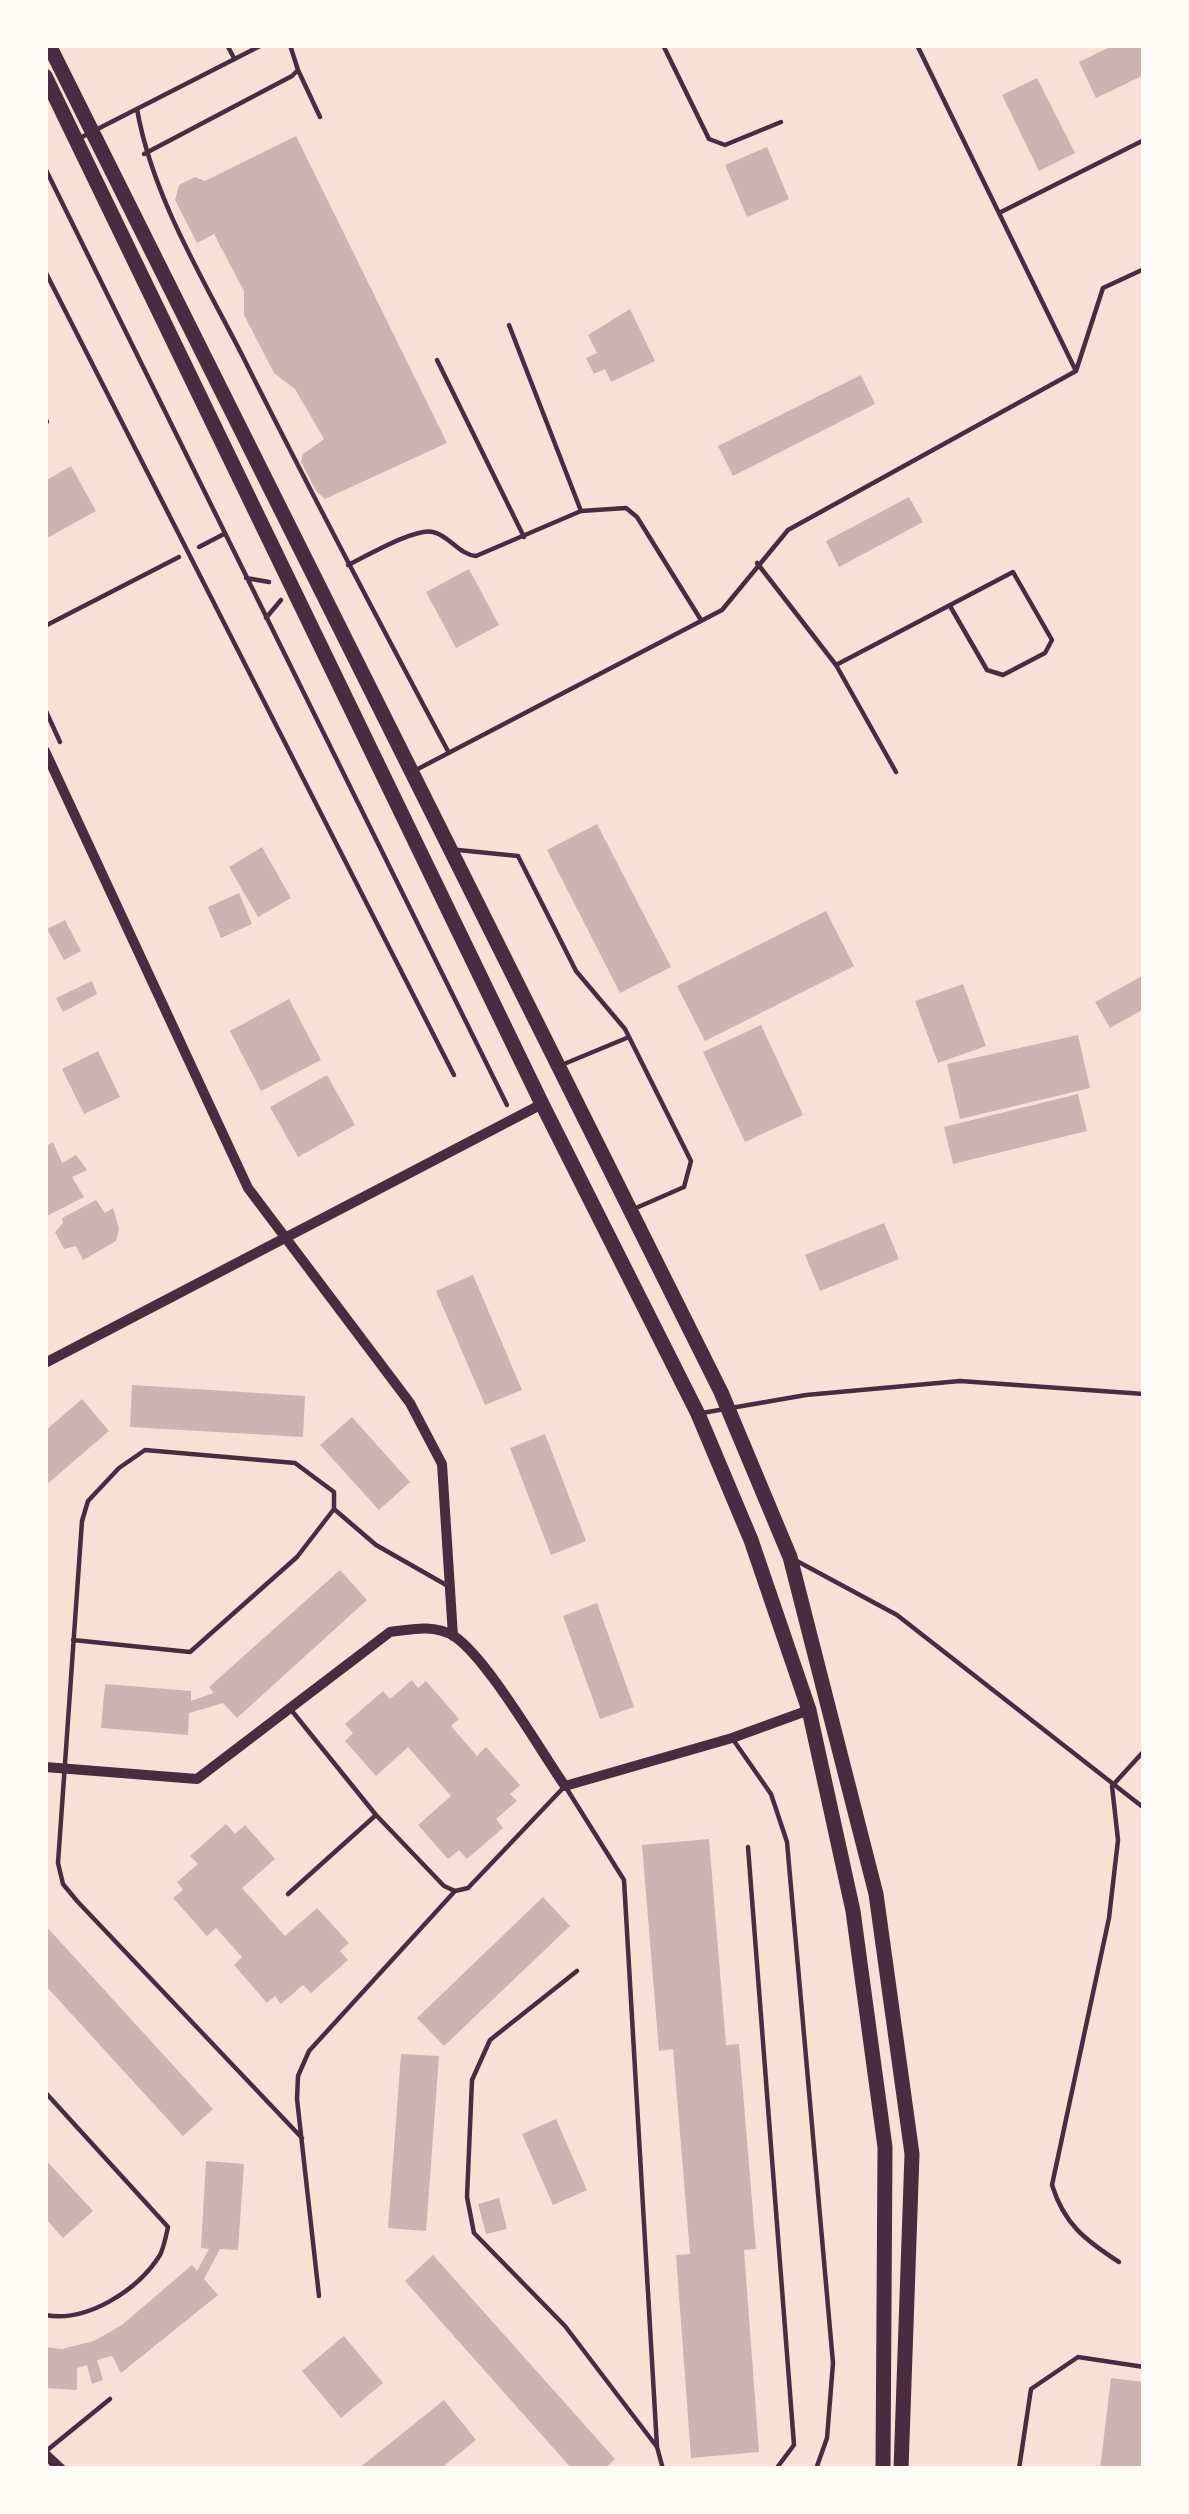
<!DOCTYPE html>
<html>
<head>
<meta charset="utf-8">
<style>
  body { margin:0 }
  #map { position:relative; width:1189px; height:2514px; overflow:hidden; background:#f7e1d7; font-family:"Open Sans",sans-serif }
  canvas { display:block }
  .frame { position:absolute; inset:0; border:48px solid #fffaf5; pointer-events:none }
</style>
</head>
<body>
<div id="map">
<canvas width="1189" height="2514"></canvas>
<div class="frame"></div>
</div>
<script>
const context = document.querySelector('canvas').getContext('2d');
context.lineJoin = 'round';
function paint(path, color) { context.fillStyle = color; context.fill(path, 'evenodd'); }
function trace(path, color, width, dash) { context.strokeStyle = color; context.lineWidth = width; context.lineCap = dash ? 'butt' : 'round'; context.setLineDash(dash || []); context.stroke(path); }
const building = new Path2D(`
  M1114,45H1144V75L1096,98L1079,62Z
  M1037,78L1075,153L1039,171L1002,95Z
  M296,136L447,443L325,499L316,491L301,462L303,454L324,439L295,389L274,373L244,315V291L214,234L197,243L175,200L179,185L195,177L205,181Z
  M767,147L789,199L747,217L725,165Z
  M630,309L655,361L611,382L605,369L594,374L586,358L597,353L588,335Z
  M861,375L875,404L733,476L718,446Z
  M71,466L96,511L47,538L45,481Z
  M909,497L923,522L839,567L826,541Z
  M469,569L499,625L456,648L426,592Z
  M597,824L671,967L620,993L547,850Z
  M262,847L291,898L258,917L229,867Z
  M239,893L252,924L221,938L208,907Z
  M826,911L854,966L705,1041L677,986Z
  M65,920L81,951L64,960L47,929Z
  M1144,975V1009L1110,1028L1095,1002Z
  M92,981L97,994L63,1012L56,998Z
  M963,984L986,1046L938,1063L915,1001Z
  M289,999L321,1060L261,1091L230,1031Z
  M761,1025L803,1115L745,1142L703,1052Z
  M1078,1035L1090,1088L960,1119L947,1064Z
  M98,1051L120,1097L84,1114L62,1069Z
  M327,1075L355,1125L298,1157L270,1107Z
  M1078,1094L1087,1131L953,1164L944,1127Z
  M53,1142L62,1163L76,1155L87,1170L72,1177L84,1197L45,1217V1147Z
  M96,1200L105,1213L113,1208L119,1229L116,1241L83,1260L76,1246L64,1249L55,1232L63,1223L62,1218Z
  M884,1223L899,1259L820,1291L805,1255Z
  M473,1275L522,1390L485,1405L436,1291Z
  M132,1385L305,1396L303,1437L130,1427Z
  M82,1399L109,1431L45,1486V1431Z
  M352,1417L410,1482L379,1510L320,1445Z
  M545,1434L586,1541L551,1555L510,1448Z
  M340,1570L367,1600L237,1718L223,1703L189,1713L188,1735L101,1728L105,1684L191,1691V1701L214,1693L209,1687Z
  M597,1603L634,1707L600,1719L563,1616Z
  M412,1680L418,1688L426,1681L459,1719L451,1726L477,1756L486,1747L520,1785L510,1794L517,1801L496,1819L503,1828L467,1859L459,1850L448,1859L418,1825L451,1796L408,1747L376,1776L345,1741L353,1733L345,1724L383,1691L390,1699Z
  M226,1824L235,1834L245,1825L275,1859L242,1888L285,1936L317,1908L349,1943L340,1951L348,1960L311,1993L303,1985L281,2004L275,1996L267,2003L234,1965L242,1957L216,1928L207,1936L173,1898L183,1890L177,1882L198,1864L190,1856Z
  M709,1839L726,2045L739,2044L756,2249L744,2250L759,2452L691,2458L676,2255L690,2254L673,2049L659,2051L642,1845Z
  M543,1897L570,1926L444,2046L417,2018Z
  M45,1925L213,2109L183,2136L45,1985Z
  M401,2054L439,2056L426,2231L388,2228Z
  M556,2119L587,2190L553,2205L522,2134Z
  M45,2159L93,2211L63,2238L45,2218Z
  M206,2161L244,2164L238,2250L220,2249L204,2279L218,2295L121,2373L112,2356L97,2360L103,2380L92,2384L87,2365L77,2368V2390L45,2388V2347L62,2349L94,2341L122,2325L192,2265L197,2271L209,2249L201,2248Z
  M499,2198L507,2229L486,2234L478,2204Z
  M433,2255L615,2459L604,2469H572L405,2281Z
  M344,2336L383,2383L341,2418L302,2371Z
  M1111,2378L1144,2382V2469H1100Z
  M444,2400L476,2440L440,2469H358Z`);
const path = new Path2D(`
  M45,168L507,1105
  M199,547L224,534
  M246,578L269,582
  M266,618L281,600
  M45,626L179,557
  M45,709L60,742`);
const service = new Path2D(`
  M227,45L234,58
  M663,45L709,139L725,145L781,122
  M917,45L1075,369
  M298,70L320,117
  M137,109C152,195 201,275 241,353C308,487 378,620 449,753
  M80,138L262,45
  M144,154L292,76L298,70L290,45
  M999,213L1144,140
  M45,271L454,1075
  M509,325L581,511
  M437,360L524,537
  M45,417L47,422
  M757,563L836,665L896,772
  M348,565C365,557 416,527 433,532C450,536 458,554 476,556L581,511L626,508L637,517L701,620
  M836,665L1013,572L1052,640L1045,653L1003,675L987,670L950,606
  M414,771L722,610L788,530L1076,371L1103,288L1144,269
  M458,850L518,856L576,971L625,1029L691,1161L684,1187L636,1208
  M564,1064L629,1037
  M702,1413L806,1395L960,1381L1144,1394
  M334,1509L376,1545L448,1586
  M795,1560L897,1615L1144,1808
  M73,1640L190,1652L297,1557L334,1509V1492L295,1463L145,1450L119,1468L88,1501L82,1521L58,1863L63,1884L77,1901L302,2138
  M732,1738L771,1794L787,1842L833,2363L827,2438L816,2469
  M376,1815L444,1886L455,1891L468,1888L565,1786L624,1880L657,2447
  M748,1847L794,2445L776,2469
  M288,1894L376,1815L292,1711
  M577,1971L490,2040L472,2080L467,2197L474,2233L565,2326L657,2447L663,2469
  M45,2092L168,2227C166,2236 164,2247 160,2255C138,2290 87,2323 45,2315
  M1119,2262C1085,2240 1064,2224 1052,2185L1109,1918L1118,1840L1112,1786L1144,1751
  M319,2296L297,2099L298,2076L309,2051L455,1891
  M45,2452L110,2399
  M1019,2469L1031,2389L1078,2357L1144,2367`);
const minor = new Path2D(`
  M45,751L248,1188L410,1403L442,1464L453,1636
  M45,1363L542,1104
  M45,1767L197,1779L390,1632C412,1629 434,1624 454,1636C487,1658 540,1750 565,1786L732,1738L809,1710
  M45,2454L61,2469`);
const secondary = new Path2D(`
  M49,45L721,1392L790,1557L876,1894L912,2154L901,2469
  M45,76L542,1104L698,1414L751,1540L809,1710L853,1911L885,2147L883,2469`);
paint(building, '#ccb4b1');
trace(path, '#4a2c40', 4.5);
trace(service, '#4a2c40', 4.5);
trace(minor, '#4a2c40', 10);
trace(secondary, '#4a2c40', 15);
</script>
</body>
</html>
